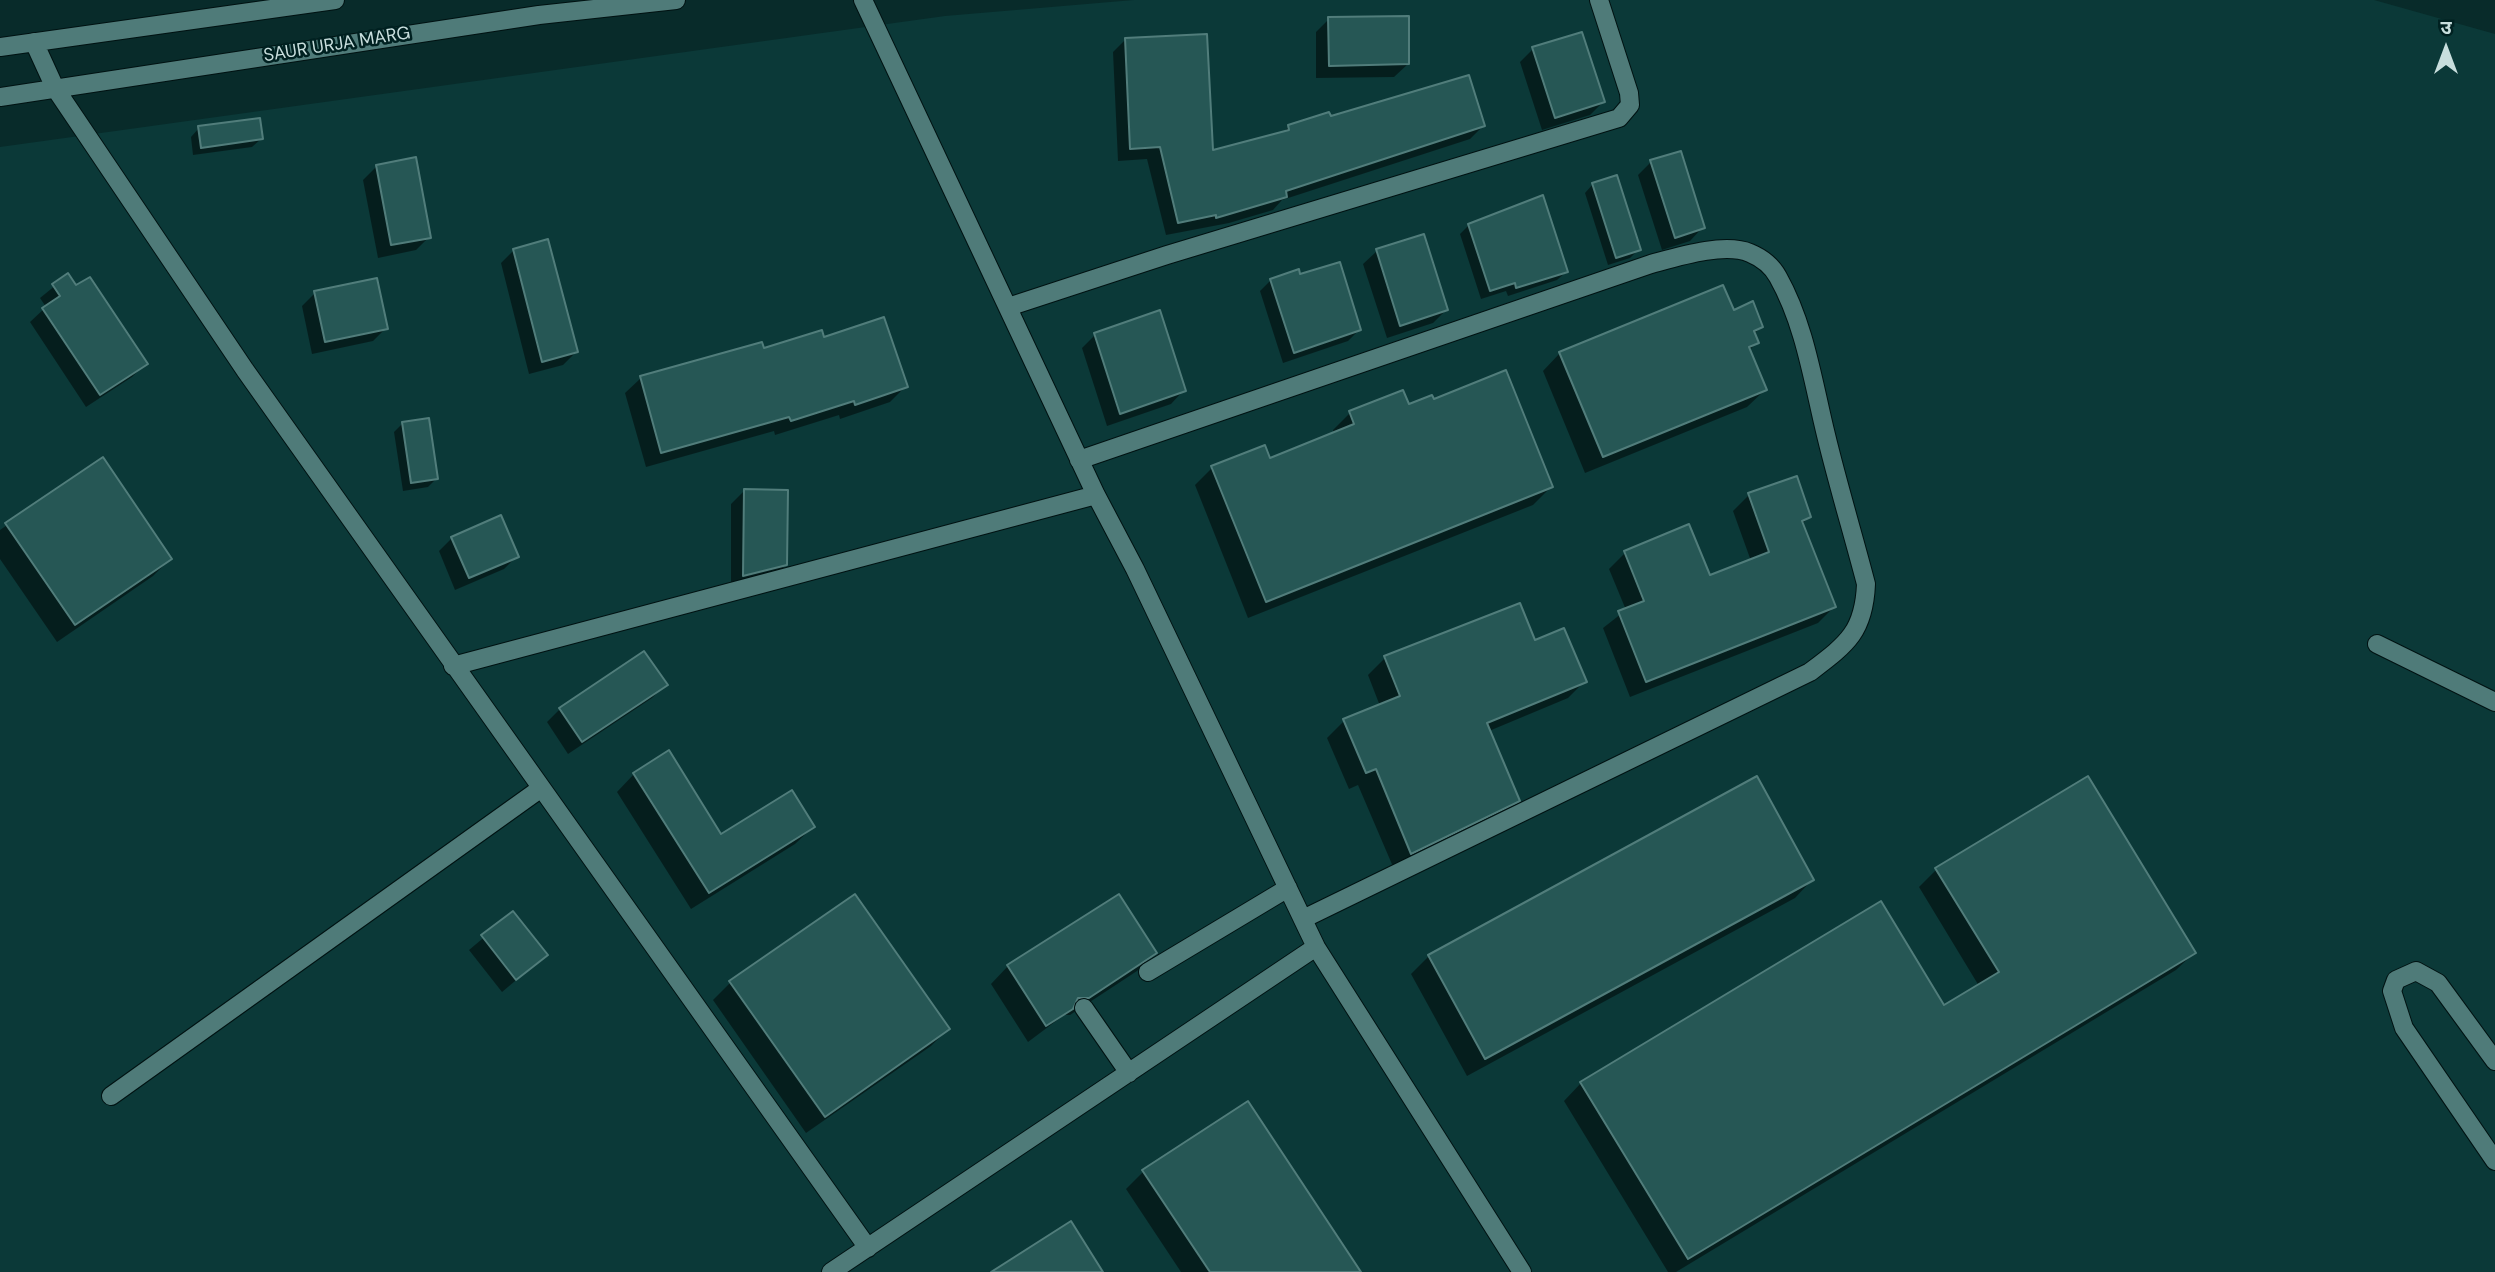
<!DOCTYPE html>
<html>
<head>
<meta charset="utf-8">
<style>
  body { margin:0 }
  #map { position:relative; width:2495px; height:1272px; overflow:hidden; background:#082b2a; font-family:"DM Sans","Noto Sans Devanagari",sans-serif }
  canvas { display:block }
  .north { position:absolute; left:2411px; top:14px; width:70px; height:70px; -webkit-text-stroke:5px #002121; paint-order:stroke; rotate:0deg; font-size:19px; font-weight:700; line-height:28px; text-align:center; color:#c8dedd }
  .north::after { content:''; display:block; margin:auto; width:24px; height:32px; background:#c8dedd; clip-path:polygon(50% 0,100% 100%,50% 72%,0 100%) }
</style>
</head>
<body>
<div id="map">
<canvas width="2495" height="1272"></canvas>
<div class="north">उ</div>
</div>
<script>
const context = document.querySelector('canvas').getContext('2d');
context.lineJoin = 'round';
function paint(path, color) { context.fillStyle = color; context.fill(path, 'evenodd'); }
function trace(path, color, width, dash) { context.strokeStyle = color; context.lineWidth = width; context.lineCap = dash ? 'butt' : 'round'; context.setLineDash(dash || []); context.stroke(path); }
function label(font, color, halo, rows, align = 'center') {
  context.font = font + ' "DM Sans",sans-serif'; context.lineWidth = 5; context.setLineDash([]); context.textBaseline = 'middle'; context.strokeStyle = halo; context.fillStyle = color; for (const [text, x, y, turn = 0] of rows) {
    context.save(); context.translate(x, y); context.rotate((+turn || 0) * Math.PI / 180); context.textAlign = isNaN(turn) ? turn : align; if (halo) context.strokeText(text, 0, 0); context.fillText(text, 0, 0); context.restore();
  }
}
const built = new Path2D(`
  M1134,0H2374L2495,34V1272H0V147L945,16Z`);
const shadow = new Path2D(`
  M1329,19L1408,64L1394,77L1316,78V32Z
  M1126,39L1211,152L1282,133L1289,127L1329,118L1483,126L1470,139L1282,200L1273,210L1229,223L1166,235L1147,159L1118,161L1113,52Z
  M1533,49L1603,102L1590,115L1542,130L1520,62Z
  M199,128L261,139L252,147L193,155L191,137Z
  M1651,162L1703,227L1690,241L1662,250L1638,175Z
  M376,167L429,237L416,250L378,258L363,180Z
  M1593,184L1639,249L1630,258L1608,265L1585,193Z
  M1469,225L1566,272L1557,280L1508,296L1506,291L1481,299L1460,234Z
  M514,250L576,352L563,365L529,374L501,263Z
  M1377,251L1446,310L1433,323L1387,338L1363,264Z
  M67,276L145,364L132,377L86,407L30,322L46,307L40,298Z
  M1271,280L1359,330L1348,341L1283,363L1260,291Z
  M315,293L386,328L373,341L312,354L302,306Z
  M1733,312L1761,327L1754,334L1757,342L1749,351L1765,390L1747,407L1585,473L1543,371L1560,353Z
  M1095,335L1184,390L1171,404L1107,426L1082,348Z
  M822,339L906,386L890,402L840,419L839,415L775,435L774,431L646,467L625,393L641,378Z
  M1350,413L1551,487L1533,505L1248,618L1195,485L1212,468L1269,460L1334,434L1333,430Z
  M403,423L436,479L428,487L403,491L394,432Z
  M102,459L170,559L153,576L57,642L0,559V530Z
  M744,491L786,565L772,578L731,588V504Z
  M1749,495L1809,517L1801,525L1834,607L1818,623L1630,697L1603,628L1626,610L1609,569L1625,553L1688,527L1709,577L1751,561L1733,511Z
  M452,538L517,556L504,569L455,590L439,551Z
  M1534,642L1585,681L1568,698L1489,731L1518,800L1501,817L1394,869L1358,785L1349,789L1327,738L1344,721L1380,706L1368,675L1385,658Z
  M665,685L652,698L568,754L547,722L560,709Z
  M634,774L721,836L813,827L795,844L691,909L617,792Z
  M1936,870L2194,953L2176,970L1676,1272H1668L1564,1101L1581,1083L1944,1008L1979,986L1919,887Z
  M1812,880L1795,898L1467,1076L1411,974L1429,956Z
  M513,913L546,955L502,992L469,950Z
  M1155,953L1137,971L1070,1015H1064L1028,1042L991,984L1008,966Z
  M730,983L948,1029L931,1046L806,1133L713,1000Z
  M1143,1172L1359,1272H1181L1126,1189Z`);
const building = new Path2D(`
  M1409,16V64L1329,66L1328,17Z
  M1582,32L1605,102L1555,118L1532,47Z
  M1207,34L1213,150L1289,130L1288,125L1329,112L1331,116L1469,75L1485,126L1286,191L1287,197L1216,218V215L1178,223L1160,147L1130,149L1125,38Z
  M260,118L263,139L201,148L198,126Z
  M1681,151L1705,228L1675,238L1650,160Z
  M416,157L431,238L391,245L376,165Z
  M1617,175L1641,250L1616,258L1592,183Z
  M1543,195L1568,272L1516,288L1515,283L1490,291L1468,224Z
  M1424,234L1448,310L1400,326L1376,249Z
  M548,239L578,352L542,362L513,249Z
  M1340,262L1361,330L1294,353L1270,279L1299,269L1300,274Z
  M68,273L76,285L90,277L148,364L100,395L42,308L60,296L52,284Z
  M377,278L388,329L325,342L314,291Z
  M1723,285L1734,310L1753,301L1763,327L1754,331L1759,343L1749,347L1767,390L1603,457L1559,352Z
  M1160,310L1186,391L1120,414L1094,333Z
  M884,317L908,387L855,405L854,401L791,421L789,417L661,453L640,376L762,342L764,348L822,330L824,337Z
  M1506,370L1553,487L1266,602L1211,466L1265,445L1270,458L1354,424L1349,411L1403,390L1409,404L1432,395L1434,399Z
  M429,418L438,479L411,483L402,422Z
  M103,457L172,559L75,625L5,523Z
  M1797,476L1811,517L1802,521L1836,607L1646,682L1618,611L1644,601L1624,551L1689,524L1710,575L1769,552L1748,493Z
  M744,489L788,490L787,565L743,576Z
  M501,515L519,557L469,578L451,537Z
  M1520,603L1535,640L1564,628L1587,682L1487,723L1520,801L1411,854L1376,769L1366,773L1343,719L1400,696L1384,656Z
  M644,651L668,685L582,742L559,708Z
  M669,750L721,834L792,790L815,827L709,893L633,773Z
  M1757,776L1814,880L1485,1059L1428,955Z
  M2088,776L2196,953L1688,1259L1580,1082L1881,901L1944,1005L1999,972L1935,868Z
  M855,894L950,1029L825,1117L729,981Z
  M1119,894L1157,953L1089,998H1078L1073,1009L1046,1026L1007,965Z
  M513,911L548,955L516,980L481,935Z
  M1248,1101L1361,1272H1210L1142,1170Z
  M1071,1221L1103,1272H991Z`);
const minor = new Path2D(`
  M863,0L1096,495L1135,569L1316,947L1522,1272
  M34,42L55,88L245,370L868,1248
  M0,47L335,0
  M0,97L539,15L676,0
  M1008,307L1167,255L1619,118L1630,105L1629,93L1599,0
  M1079,460L1651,264C1677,257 1724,242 1750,253C1762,258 1772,266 1778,277C1805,325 1813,382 1826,435C1838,485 1853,534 1866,584C1864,632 1847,644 1810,672L1303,919
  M2377,644L2495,702
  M453,666L1096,495
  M1148,972L1288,888
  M1084,1008L1129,1073
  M2495,1061L2438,983L2416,971L2396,980L2392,991L2404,1028L2495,1161
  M111,1096L540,789
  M831,1272L1316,947`);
const streetNames = [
  ["SAUR URJA MARG",337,45,-9]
];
paint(built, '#0b3938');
paint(shadow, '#0007');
paint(building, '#265755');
trace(building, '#517d7b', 2);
trace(minor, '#001212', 20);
trace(minor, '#4f7b79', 18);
label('18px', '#c8dedd', '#002121', streetNames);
</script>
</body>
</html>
